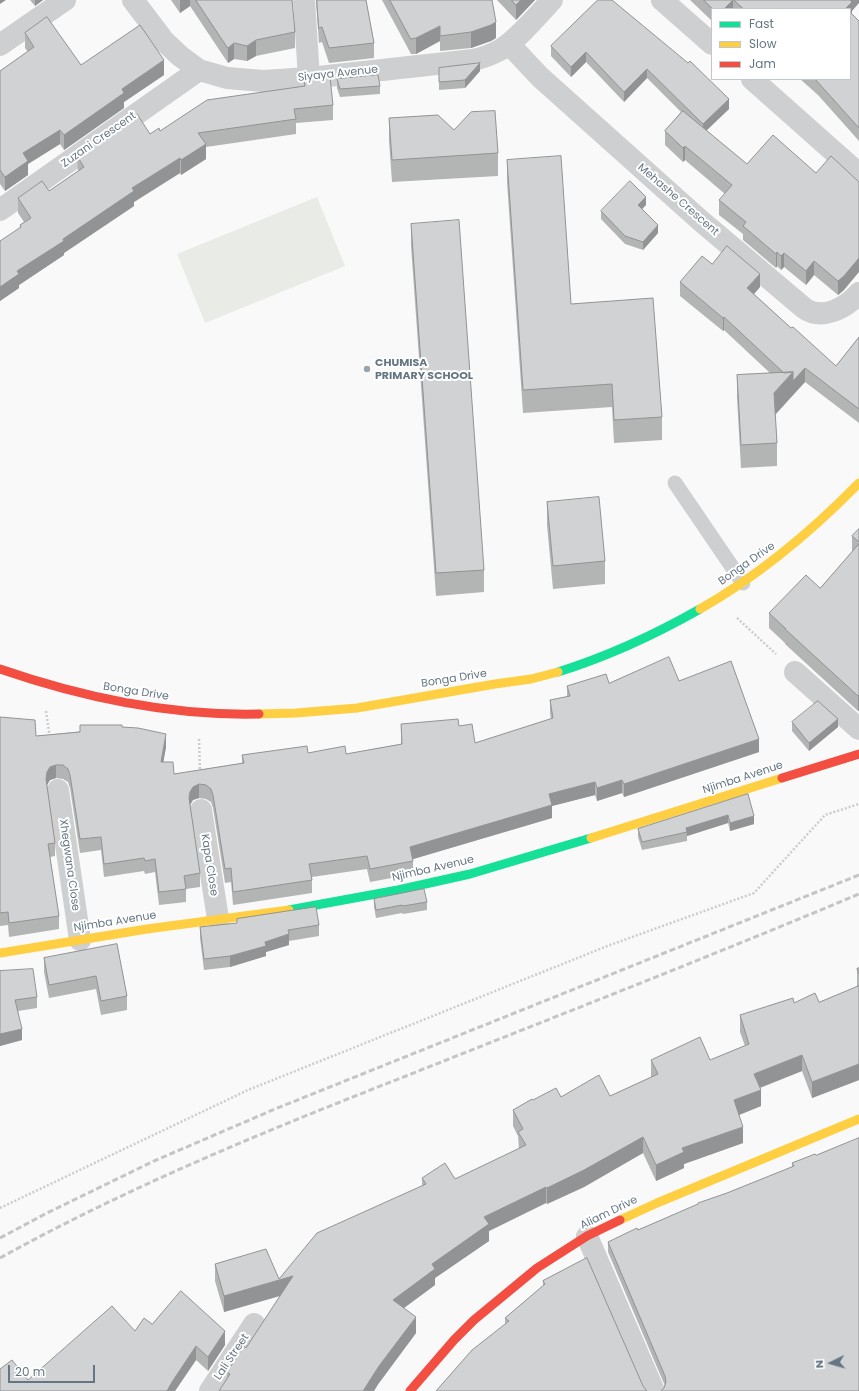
<!DOCTYPE html>
<html>
<head>
<meta charset="utf-8">
<style>
  body { margin:0 }
  #map { position:relative; width:859px; height:1391px; overflow:hidden; background:#f9f9f9; font-family:Poppins,sans-serif }
  canvas { display:block }
  .legend { position:absolute; left:711px; top:8px; width:140px; height:72px; box-sizing:border-box; background:#fff; border:1px solid #c1c8cd; margin:0; padding:5px 7px; list-style:none; font-size:12px; color:#657683 }
  .legend li { display:flex; align-items:center; gap:8px; height:20px }
  .legend b { width:20px; border:1px solid #c1c8cd }
  .north { position:absolute; left:811px; top:1343px; width:40px; height:40px; -webkit-text-stroke:3px #fff; paint-order:stroke; rotate:265deg; font-size:11px; font-weight:700; line-height:16px; text-align:center; color:#657683 }
  .north::after { content:''; display:block; margin:auto; width:14px; height:18px; background:#657683; clip-path:polygon(50% 0,100% 100%,50% 72%,0 100%) }
  .scale { position:absolute; left:8px; top:1365px; width:87px; height:18px; box-sizing:border-box; border:2px solid #657683; border-top:0; padding-left:5px; font-size:12px; line-height:14px; white-space:nowrap; color:#657683; -webkit-text-stroke:3px #fff; paint-order:stroke }
</style>
</head>
<body>
<div id="map">
<canvas width="859" height="1391"></canvas>
<ul class="legend">
<li><b style="height:5px;background:#16e098"></b>Fast</li>
<li><b style="height:5px;background:#ffcf43"></b>Slow</li>
<li><b style="height:5px;background:#f24e42"></b>Jam</li>
</ul>
<div class="north">N</div>
<div class="scale">20 m</div>
</div>
<script>
const context = document.querySelector('canvas').getContext('2d');
context.lineJoin = 'round';
function paint(path, color) { context.fillStyle = color; context.fill(path, 'evenodd'); }
function trace(path, color, width, dash) { context.strokeStyle = color; context.lineWidth = width; context.lineCap = dash ? 'butt' : 'round'; context.setLineDash(dash || []); context.stroke(path); }
function label(font, color, halo, rows, align = 'center') {
  context.font = font + ' Poppins,sans-serif'; context.lineWidth = 4; context.setLineDash([]); context.textBaseline = 'middle'; context.strokeStyle = halo; context.fillStyle = color; for (const [text, x, y, turn = 0] of rows) {
    context.save(); context.translate(x, y); context.rotate((+turn || 0) * Math.PI / 180); context.textAlign = isNaN(turn) ? turn : align; if (halo) context.strokeText(text, 0, 0); context.fillText(text, 0, 0); context.restore();
  }
}
const green = new Path2D(`
  M317,197L345,266L205,323L177,254Z`);
const path = new Path2D(`
  M737,618L776,654
  M46,711L50,738
  M199,739L200,772
  M0,1208L248,1090L610,945L754,893L825,815L859,804`);
const lane = new Path2D(`
  M675,483L743,583`);
const street = new Path2D(`
  M133,0L164,41L180,56L199,70L227,78L263,81L309,78L473,60C482,58 491,55 500,50C517,40 538,15 552,0
  M304,0L309,78
  M662,0L712,44
  M509,44L540,77L701,221L804,308C822,321 846,308 859,293
  M0,45L65,0
  M752,79L859,174
  M0,210L199,70
  M795,672L859,729
  M58,790L80,940
  M201,810L218,919
  M587,1236L654,1391
  M210,1391L254,1324`);
const fast = new Path2D(`
  M558,672C606,657 656,634 700,609
  M289,910L398,890L470,874L591,838`);
const slow = new Path2D(`
  M700,609C760,575 811,532 859,483
  M259,714L296,713L357,708L495,684L531,679L558,672
  M591,838L782,778
  M0,953L147,929L289,910
  M620,1220L657,1203L859,1119`);
const jam = new Path2D(`
  M0,669C84,698 170,716 259,714
  M782,778L859,754
  M410,1391L454,1340L474,1320L537,1268L587,1236L620,1220`);
const rail = new Path2D(`
  M0,1238L47,1213L154,1161L275,1109L859,875
  M0,1258C130,1186 268,1130 406,1076C557,1016 709,957 859,894`);
const wall = new Path2D(`
  M30,0H43L35,6Z
  M171,0H292L295,32V48L256,56L247,61L234,59L228,63L190,6L180,13Z
  M316,0H366L374,43V58L329,63L322,42L319,43Z
  M382,0H492L496,38L491,41L471,48L440,51V41L416,54H411Z
  M497,0H535L516,20Z
  M598,0L729,109L706,130L747,164L773,135L844,290L838,295L814,275L806,285L784,267L781,270L777,266L776,268L743,240V234L719,215V200L725,194L685,160L683,162L665,145V131L681,112L647,78L624,102L586,62L571,77L551,56V46Z
  M690,0H859L852,11V14L859,21V141L818,95L800,79H850V9H712V21Z
  M25,33L81,65L164,75L124,102V108L64,150L60,144L28,164V175L5,191L0,184V71L28,52L25,48Z
  M439,68L480,71L465,88L439,90Z
  M337,79L380,86V94L340,97L337,88Z
  M304,80L333,105V120L296,123V134L206,147V159L181,175L180,173L134,202V206L64,253V255L19,285V288L0,301L20,227V225L24,222L18,213V198L49,191L78,171L77,156L304,87Z
  M389,118L454,130L498,153V176L392,182L389,141Z
  M507,160L571,304L662,417V440L614,443L612,407L523,413L507,182Z
  M646,205L642,209L658,233L643,250L625,244L601,219V211Z
  M411,224L484,570V592L436,596L411,246Z
  M712,264L760,287L754,294L791,328L836,366L859,337V423L805,382L775,415L777,443V466L741,468L737,398V375L770,373L724,330L723,331L680,296V282Z
  M547,502L605,561V584L553,589L547,525Z
  M859,529V710L858,711L785,644V643L769,628V613L820,588L852,552V536Z
  M679,681L759,752L624,797L622,793L597,801L595,795L552,806V818L413,859V874L370,882L367,869L312,877V893L233,905L231,882L225,883L213,808L211,802L206,799L199,798L193,800L190,805L200,873V887L186,889V902L159,905L155,872L145,874L144,871L104,877L101,850L80,853L70,788L68,782L63,779L56,778L50,780L47,785L55,843V856L50,857L59,916V929L9,937L8,925L0,926V717L36,736L122,727L166,747L163,762L174,774L242,763V755L308,753L346,754L401,744V724L459,726L475,743L551,719L550,713V700L567,697V686L609,683Z
  M792,722L838,727L809,751L792,731Z
  M748,794L754,824L730,831L728,823L687,836V841L642,850L638,837V829Z
  M374,899L427,902V910L403,914L402,913L376,918L374,907Z
  M237,919L319,925V936L289,941V945L266,952V956L230,967L204,970L200,938V927L237,923Z
  M117,944L127,996V1010L101,1015L96,989L49,998L44,972V958Z
  M859,968V1080L812,1098L802,1071L760,1088L761,1106L739,1115L743,1143L684,1164V1168L656,1181L643,1153L584,1187L547,1204L546,1203L489,1231V1241L435,1278V1285L404,1308L416,1333L379,1383L227,1379V1372L246,1348L280,1296L224,1312L215,1281V1264L279,1279L422,1186V1178L455,1179L519,1149L518,1136L513,1126V1110L533,1100L561,1097L610,1096L651,1077V1060H710L745,1046L740,1032V1015L794,1003L819,1002L857,987V969Z
  M0,971L37,997V1008L18,1011L22,1040L0,1046Z
  M816,1155L664,1388L665,1386L608,1252V1242L727,1193L792,1167V1163Z
  M587,1258L505,1324V1318L543,1286V1281Z
  M152,1324L225,1345L208,1371L196,1360L175,1391H0L28,1380Z`);
const shadedWall = new Path2D(`
  M0,0H6L0,4Z
  M35,0H43L35,6Z
  M180,0H190V6L180,13Z
  M521,0H535L516,20V5Z
  M733,0V9H724Z
  M850,0H859V3L852,11V15L850,17V9H846Z
  M496,22V38L491,41L471,48V32Z
  M440,26V41L416,54V38Z
  M256,40V56L247,61V46Z
  M234,43V59L228,63V48Z
  M586,52V62L571,77V67Z
  M164,60V75L124,102V108L64,150V135L122,89Z
  M480,63V71L465,88V80Z
  M647,69V78L624,102V92Z
  M729,99V109L703,134V124Z
  M60,130V144L28,164V175L5,191V177L23,153Z
  M206,144V159L181,175V160Z
  M685,146V160L683,162V148Z
  M180,158V173L134,202V206L64,253V255L19,285V288L0,301V287L17,271L63,239L132,188Z
  M646,197V205L638,213V205Z
  M658,225V233L643,250V242Z
  M777,252V266L776,268V254Z
  M784,253V267L781,270V256Z
  M859,258V272L844,290L838,295V281Z
  M814,261V275L806,285V271Z
  M760,274V287L747,302V288Z
  M724,317V330L723,331V318Z
  M805,368V382L793,395V381Z
  M793,372V395L774,416V393Z
  M859,695V710L858,711V696Z
  M838,719V727L809,751V743Z
  M166,734V747L161,775V762Z
  M759,739V752L624,797V784Z
  M56,765V778L50,780L47,785L46,779L47,772L50,767Z
  M622,780V793L597,801V788Z
  M595,782V795L552,806V818L410,860V847L549,794Z
  M199,784V798L193,800L190,805L189,798L190,792L193,787Z
  M728,815V823L687,836L686,828Z
  M754,816V824L730,831V823Z
  M289,934V945L266,952V956L230,967V956L265,942Z
  M22,1029V1040L0,1046V1034Z
  M802,1055V1071L754,1090V1074Z
  M859,1064V1080L812,1098V1082Z
  M761,1090V1106L734,1117V1100Z
  M743,1127V1143L684,1164V1168L656,1181V1165L682,1148Z
  M643,1137V1153L584,1187L547,1204V1188Z
  M546,1187V1203L489,1231V1241L435,1278V1285L393,1316V1300L484,1217Z
  M293,1276V1292L224,1312V1296Z
  M416,1317V1333L379,1383L374,1391H363L379,1366Z
  M225,1331V1345L208,1371V1357Z
  M196,1346V1360L175,1391H167L172,1382Z`);
const building = new Path2D(`
  M196,0H292L295,32L256,40L247,46L234,43L228,48Z
  M317,0H366L374,43L329,48L322,27L319,28Z
  M390,0H492L496,22L491,25L471,32L440,36V26L416,38L411,39Z
  M512,0H521L516,5Z
  M598,0H612L688,63L690,61L729,99L703,124L647,69L624,92L586,52L571,67L551,46Z
  M704,0H733L724,9H713Z
  M734,0H850L852,2L846,8V9H744Z
  M850,12L859,21V128L815,79H850Z
  M47,17L81,65L140,25L164,60L122,89L124,93L64,135L60,130L23,153L28,161L5,177L0,170V71L34,47L25,33Z
  M480,63L465,80L439,82V68Z
  M378,75L380,86L340,89L337,79Z
  M330,77L333,105L294,109L296,119L198,133L206,144L181,160L180,158L132,188L134,191L63,239L64,241L17,271L19,274L0,287V241L21,227L20,225L31,218L18,198L42,181L49,191L84,167L77,156L137,114L150,134L159,128L160,131L207,100L305,86L304,80Z
  M495,111L498,153L392,160L389,118L438,115L454,130L471,112Z
  M683,111L747,164L773,135L816,173L831,156L859,182V258L844,276L838,281L814,261L806,271L784,253L781,256L777,252L776,254L743,226L746,222L719,200L732,185L685,146L683,148L665,131Z
  M561,156L571,304L653,298L662,417L614,420L612,384L523,390L507,160Z
  M630,181L646,197L638,205L658,225L643,242L625,236L601,211Z
  M459,220L484,570L436,573L411,224Z
  M727,246L760,274L747,288L791,328L793,327L836,366L859,337V409L805,368L793,381V372L784,373L724,317L723,318L680,282L702,256L712,264Z
  M793,372L774,393L777,443L741,445L737,375Z
  M599,497L605,561L553,566L547,502Z
  M859,529V542L852,536Z
  M859,544V695L858,696L785,629H786L769,613L806,575L820,588Z
  M669,657L679,681L731,661L759,739L624,784L622,780L597,788L595,782L549,794L552,805L410,847L413,861L370,869L367,856L309,864L312,880L233,892L231,868L225,869L213,795L211,789L206,785L199,784L193,787L190,792L189,798L200,873L184,876L186,889L159,892L155,859L145,861L144,858L104,864L101,837L80,839L70,775L68,769L63,765H56L50,767L47,772L46,779L55,843L48,844L59,916L9,923L8,912L0,913V717L35,720L36,736L80,732V725H122V727L138,728L166,734L161,762H173L174,774L244,763L242,755L307,746L308,753L345,746L346,754L402,744L401,724L458,719L459,726L472,724L475,743L553,718L550,700L570,696L567,686L606,674L609,683Z
  M818,701L838,719L809,743L792,722Z
  M748,794L754,816L730,823L728,815L686,828L687,832L642,842L638,829Z
  M424,889L427,902L403,906L402,905L376,910L374,899Z
  M316,907L319,925L288,930L289,934L265,942L266,946L230,956L204,959L200,927L237,923V919Z
  M117,944L127,996L101,1001L96,976L49,985L44,958Z
  M859,968V974L857,969Z
  M33,969L37,997L15,1000L22,1029L0,1034V971Z
  M859,986V1064L812,1082L802,1055L754,1074L761,1090L734,1100L743,1127L682,1148L684,1152L656,1165L643,1137L584,1170L547,1188L546,1187L484,1217L489,1224L432,1264L435,1269L393,1300L416,1317L379,1366L363,1391H219L230,1374L227,1372L244,1346L246,1348L293,1276L224,1296L215,1264L266,1249L279,1279L317,1233L426,1184L422,1178L445,1163L455,1179L526,1145L518,1132L523,1129L513,1110L532,1099L533,1100L556,1088L561,1097L599,1075L610,1096L658,1074L651,1060L700,1037L710,1060L749,1044L740,1015L793,998L794,1003L815,993L819,1002Z
  M859,1138V1391H661L664,1388L666,1382L665,1376L608,1242L637,1228L638,1230L698,1204V1203L727,1193L794,1166L792,1163L815,1154L816,1155Z
  M587,1258L643,1386L647,1391H436L472,1350L509,1321L505,1318L545,1284L543,1281Z
  M181,1291L225,1331L208,1357L196,1346L172,1382L167,1391H0V1369L12,1360L28,1380L112,1306L135,1331L144,1318L152,1324Z`);
const markers = [
  [367,369,4,"#99a4ac"]
];
const streetNames = [
  ["Siyaya Avenue",338,74,-6],
  ["Zuzani Crescent",99,140,-35],
  ["Mehashe Crescent",678,200,41],
  ["Bonga Drive",747,564,-35],
  ["Bonga Drive",454,679,-9],
  ["Bonga Drive",136,692,9],
  ["Njimba Avenue",743,778,-18],
  ["Xhegwana Close",69,865,82],
  ["Kapa Close",209,865,81],
  ["Njimba Avenue",433,869,-13],
  ["Njimba Avenue",115,922,-9],
  ["Aliam Drive",609,1213,-26],
  ["Lali Street",232,1357,-56]
];
const poiNames = [
  ["CHUMISA",375,363],
  ["PRIMARY SCHOOL",375,376]
];
paint(green, '#e8ebe6');
trace(path, '#cbcccd', 2.5, [2, 2]);
trace(lane, '#cecfd0', 15);
trace(street, '#cecfd0', 22);
trace(fast, '#16e098', 9);
trace(slow, '#ffcf43', 9);
trace(jam, '#f24e42', 9);
trace(rail, '#c3c5c6', 3, [6, 3]);
paint(wall, '#b3b5b5');
paint(shadedWall, '#929394');
paint(building, '#d0d2d3');
trace(building, '#929394', 1);
for (const [x, y, r, color] of markers) { const dot = new Path2D(); dot.arc(x, y, r, 0, 2 * Math.PI); context.fillStyle = color; context.fill(dot); trace(dot, '#fff', 1.5); }
label('11px', '#657683', '#fff', streetNames);
label('bold 11px', '#657683', '#fff', poiNames, 'left');
</script>
</body>
</html>
